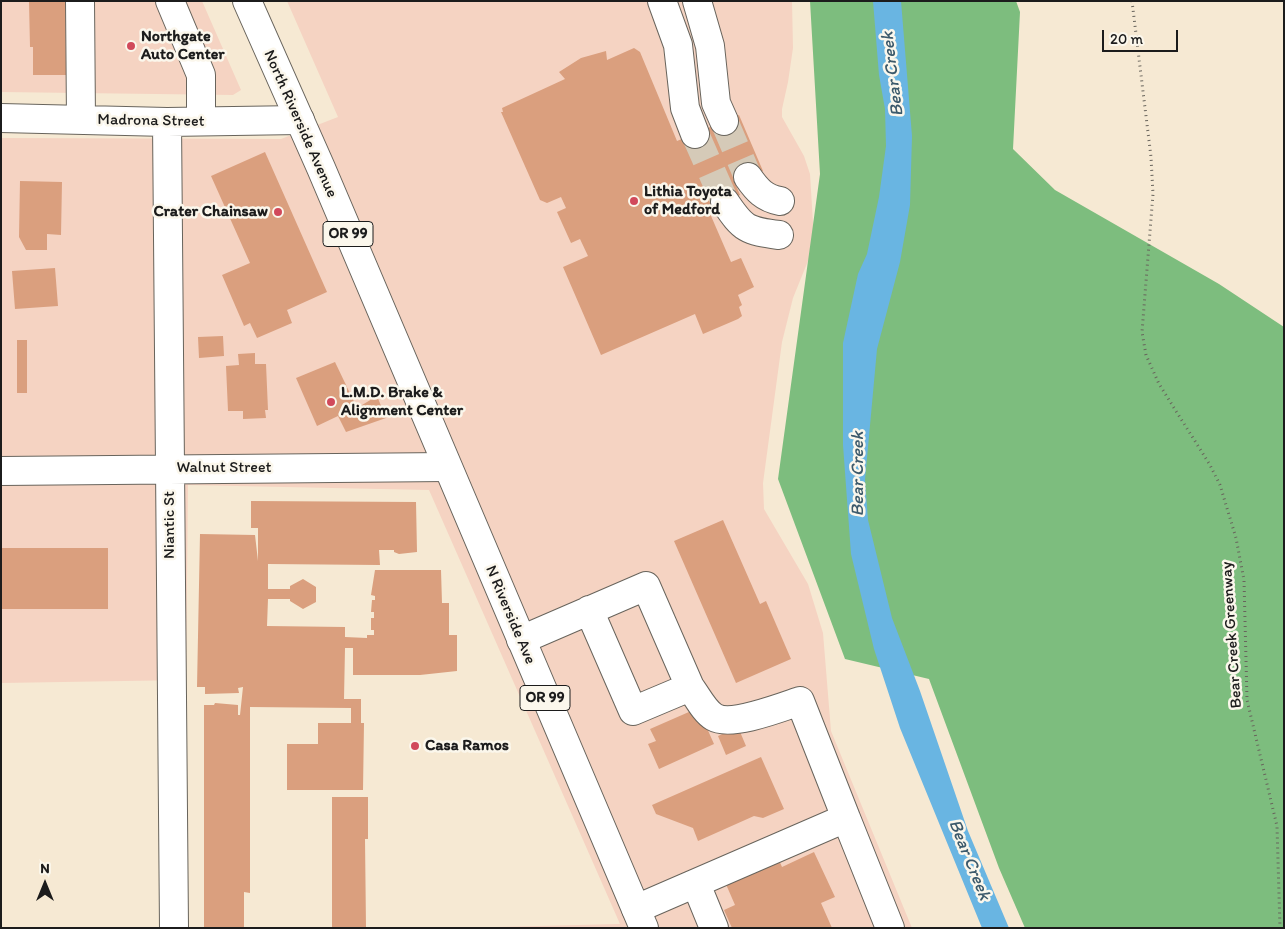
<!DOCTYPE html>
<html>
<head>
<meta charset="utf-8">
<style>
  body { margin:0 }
  #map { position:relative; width:1285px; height:929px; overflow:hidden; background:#f6e9d3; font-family:Itim,sans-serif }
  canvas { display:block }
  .frame { position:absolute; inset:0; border:2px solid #1c1c1c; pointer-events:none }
  .north { position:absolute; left:20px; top:859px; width:50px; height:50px; -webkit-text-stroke:4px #fbf7ec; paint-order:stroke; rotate:0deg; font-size:14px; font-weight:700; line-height:20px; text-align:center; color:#1c1c1c }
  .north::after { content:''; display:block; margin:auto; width:18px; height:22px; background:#1c1c1c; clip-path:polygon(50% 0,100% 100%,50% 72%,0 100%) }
  .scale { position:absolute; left:1102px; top:30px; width:76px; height:22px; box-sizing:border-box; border:2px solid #1c1c1c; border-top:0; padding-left:6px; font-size:15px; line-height:18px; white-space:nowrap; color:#1c1c1c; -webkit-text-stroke:4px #fbf7ec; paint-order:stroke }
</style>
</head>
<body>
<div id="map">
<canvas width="1285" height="929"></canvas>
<div class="frame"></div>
<div class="north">N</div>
<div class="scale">20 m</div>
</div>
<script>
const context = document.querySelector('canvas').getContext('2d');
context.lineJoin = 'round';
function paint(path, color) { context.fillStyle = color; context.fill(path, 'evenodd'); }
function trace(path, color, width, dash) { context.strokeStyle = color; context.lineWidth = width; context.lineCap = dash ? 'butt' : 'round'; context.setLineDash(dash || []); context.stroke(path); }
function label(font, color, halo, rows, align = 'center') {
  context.font = font + ' Itim,sans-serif'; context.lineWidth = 5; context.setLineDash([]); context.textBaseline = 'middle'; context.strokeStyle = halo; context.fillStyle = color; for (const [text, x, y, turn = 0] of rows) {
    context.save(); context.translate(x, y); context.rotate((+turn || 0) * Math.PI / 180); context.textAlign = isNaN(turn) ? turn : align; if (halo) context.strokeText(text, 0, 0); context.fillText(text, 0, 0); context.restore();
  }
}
const built = new Path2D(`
  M1,1H202L241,90L233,95L1,92Z
  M287,1H792L793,48L788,82L782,109V117L804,156L810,174L814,239L812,251L793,298L782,342L763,483L764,509L808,584L823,633L831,731L912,928H454L620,924L429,490L188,485L186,680L1,683V138L281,139L338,117Z`);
const forest = new Path2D(`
  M810,1H1016L1020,12L1013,149L1055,190L1219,284L1284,327V928H1025L999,868L929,679L845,659L778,479L820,174Z`);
const water = new Path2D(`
  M873,1H901L912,136L910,205L900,262L877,349L865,480L868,520L892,618L920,691L968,831L1009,928H982L900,728L874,649L851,554L843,445V343L858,274L867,254L879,197L886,146L885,109L879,75Z`);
const building = new Path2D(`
  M29,1H65L66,75H33V47H30Z
  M634,48L640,52L677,141L739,115L763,171L735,183L740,195L708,209L731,262L741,258L754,287L738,295L742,305L739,307L742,316L738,319L703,334L695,314L601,355L563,267L588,256L580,239L571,243L557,212L566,208L561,197L547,203L540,200L501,112H503L502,108L565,79L559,72L581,58L606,51L607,60Z
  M265,152L327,292L287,310L292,323L257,338L250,323L244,326L222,275L250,263L211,176Z
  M20,181L62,182L61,235L47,234V250H26L19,237Z
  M55,268L58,306L15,309L12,271Z
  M223,336L224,356L199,358L198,337Z
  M17,340H27V393H17Z
  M255,353V364H266L268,410H265L266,418L243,419V411H228L226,366L239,365L238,354Z
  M335,362L357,408L377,396L386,418L346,432L338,416L317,426L296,378Z
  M251,501L416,502L417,552L399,554L394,552V550H379L380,565L268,564V589H290V586L303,579L316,587V602L303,609L290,601V599H268L267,626L345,627V637L367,638V635H374V630H371V618H374V612H371L372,600H375V596L371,595L375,570H441L442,603H449V635H457V671L420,675H353V648H345L344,699H361V723H364L363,790H287V744H318V723H351V708L250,707V893L244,892V928H204V705H214L215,703L238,705V715H240L243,687L238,688L239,693L205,694V687H197L200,534L255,535L258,561V528H251Z
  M723,520L760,604L766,601L791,659L736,683L674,541Z
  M1,548H108V609H1Z
  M698,708L714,744L659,769L648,744L656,741L650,729Z
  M738,727L746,746L726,755L718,736Z
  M761,757L784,809L763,818L754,816L698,841L693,828L656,814L652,805Z
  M332,797H368V839H365L366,928H332Z
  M814,852L835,897L821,903L832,928H732L724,910L735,905L725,882L778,858L782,867Z`);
const minorTunnel = new Path2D(`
  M724,121L748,177
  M695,134L725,202`);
const path = new Path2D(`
  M1132,1L1151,157L1153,194L1142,332L1146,355L1159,384L1210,465L1220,485L1236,538L1244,580L1247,700L1277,826L1280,928`);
const minor = new Path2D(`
  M80,1L81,120
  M170,1L201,75V121
  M662,1L678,45L685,108L695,134
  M697,1L710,46L716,103L724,121
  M1,118L167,122L300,120
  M167,122L174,928
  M748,177C757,190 764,198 780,201
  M725,202C743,229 747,231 779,235
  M1,471L447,467
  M521,640L646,586L690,687L633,711L589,610
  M690,687C697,696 704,711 714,717C731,727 782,707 800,701L846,818
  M696,884L714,928
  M636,909L846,818L890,928`);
const major = new Path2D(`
  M247,1L321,168L644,928`);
const markers = [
  [131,46,5,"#d1495b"],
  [634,201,5,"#d1495b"],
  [278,212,5,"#d1495b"],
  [331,402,5,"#d1495b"],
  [415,746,5,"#d1495b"]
];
const shields = [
  [348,234,50],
  [545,698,50]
];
const shieldNames = [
  ["OR 99",348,234],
  ["OR 99",545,698]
];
const poiNames = [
  ["Northgate",141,37],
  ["Auto Center",141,55],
  ["Lithia Toyota",644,192],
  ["of Medford",644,210],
  ["Crater Chainsaw",268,212,"right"],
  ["L.M.D. Brake &",341,393],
  ["Alignment Center",341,411],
  ["Casa Ramos",425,746]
];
const streetNames = [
  ["Madrona Street",151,121,1],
  ["North Riverside Avenue",300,124,66],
  ["Walnut Street",224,468],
  ["Niantic St",170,525,-90],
  ["N Riverside Ave",510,615,67],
  ["Bear Creek Greenway",1232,635,-94]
];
const waterNames = [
  ["Bear Creek",893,74,-97],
  ["Bear Creek",858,474,-90],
  ["Bear Creek",969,860,68]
];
paint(built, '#f5d3c2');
paint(forest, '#7dbd7e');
paint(water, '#69b5e2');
paint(building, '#da9f7e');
trace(minorTunnel, '#d5cab8', 28, [28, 14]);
trace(minor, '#68645c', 30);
trace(major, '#68645c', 30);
trace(path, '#68645c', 3, [1, 4]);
trace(minor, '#fff', 28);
trace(major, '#fff', 28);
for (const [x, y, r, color] of markers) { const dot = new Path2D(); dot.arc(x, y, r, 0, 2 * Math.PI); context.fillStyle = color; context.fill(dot); trace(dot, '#fbf7ec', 2); }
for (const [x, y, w] of shields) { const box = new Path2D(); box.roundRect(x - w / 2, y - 12.5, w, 25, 4); context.fillStyle = '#fbf7ec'; context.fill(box); trace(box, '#1c1c1c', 1); }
label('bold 15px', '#1c1c1c', null, shieldNames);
label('bold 16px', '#1c1c1c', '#fbf7ec', poiNames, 'left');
label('16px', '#1c1c1c', '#fbf7ec', streetNames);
label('italic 18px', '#3b596b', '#fbf7ec', waterNames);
</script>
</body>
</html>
